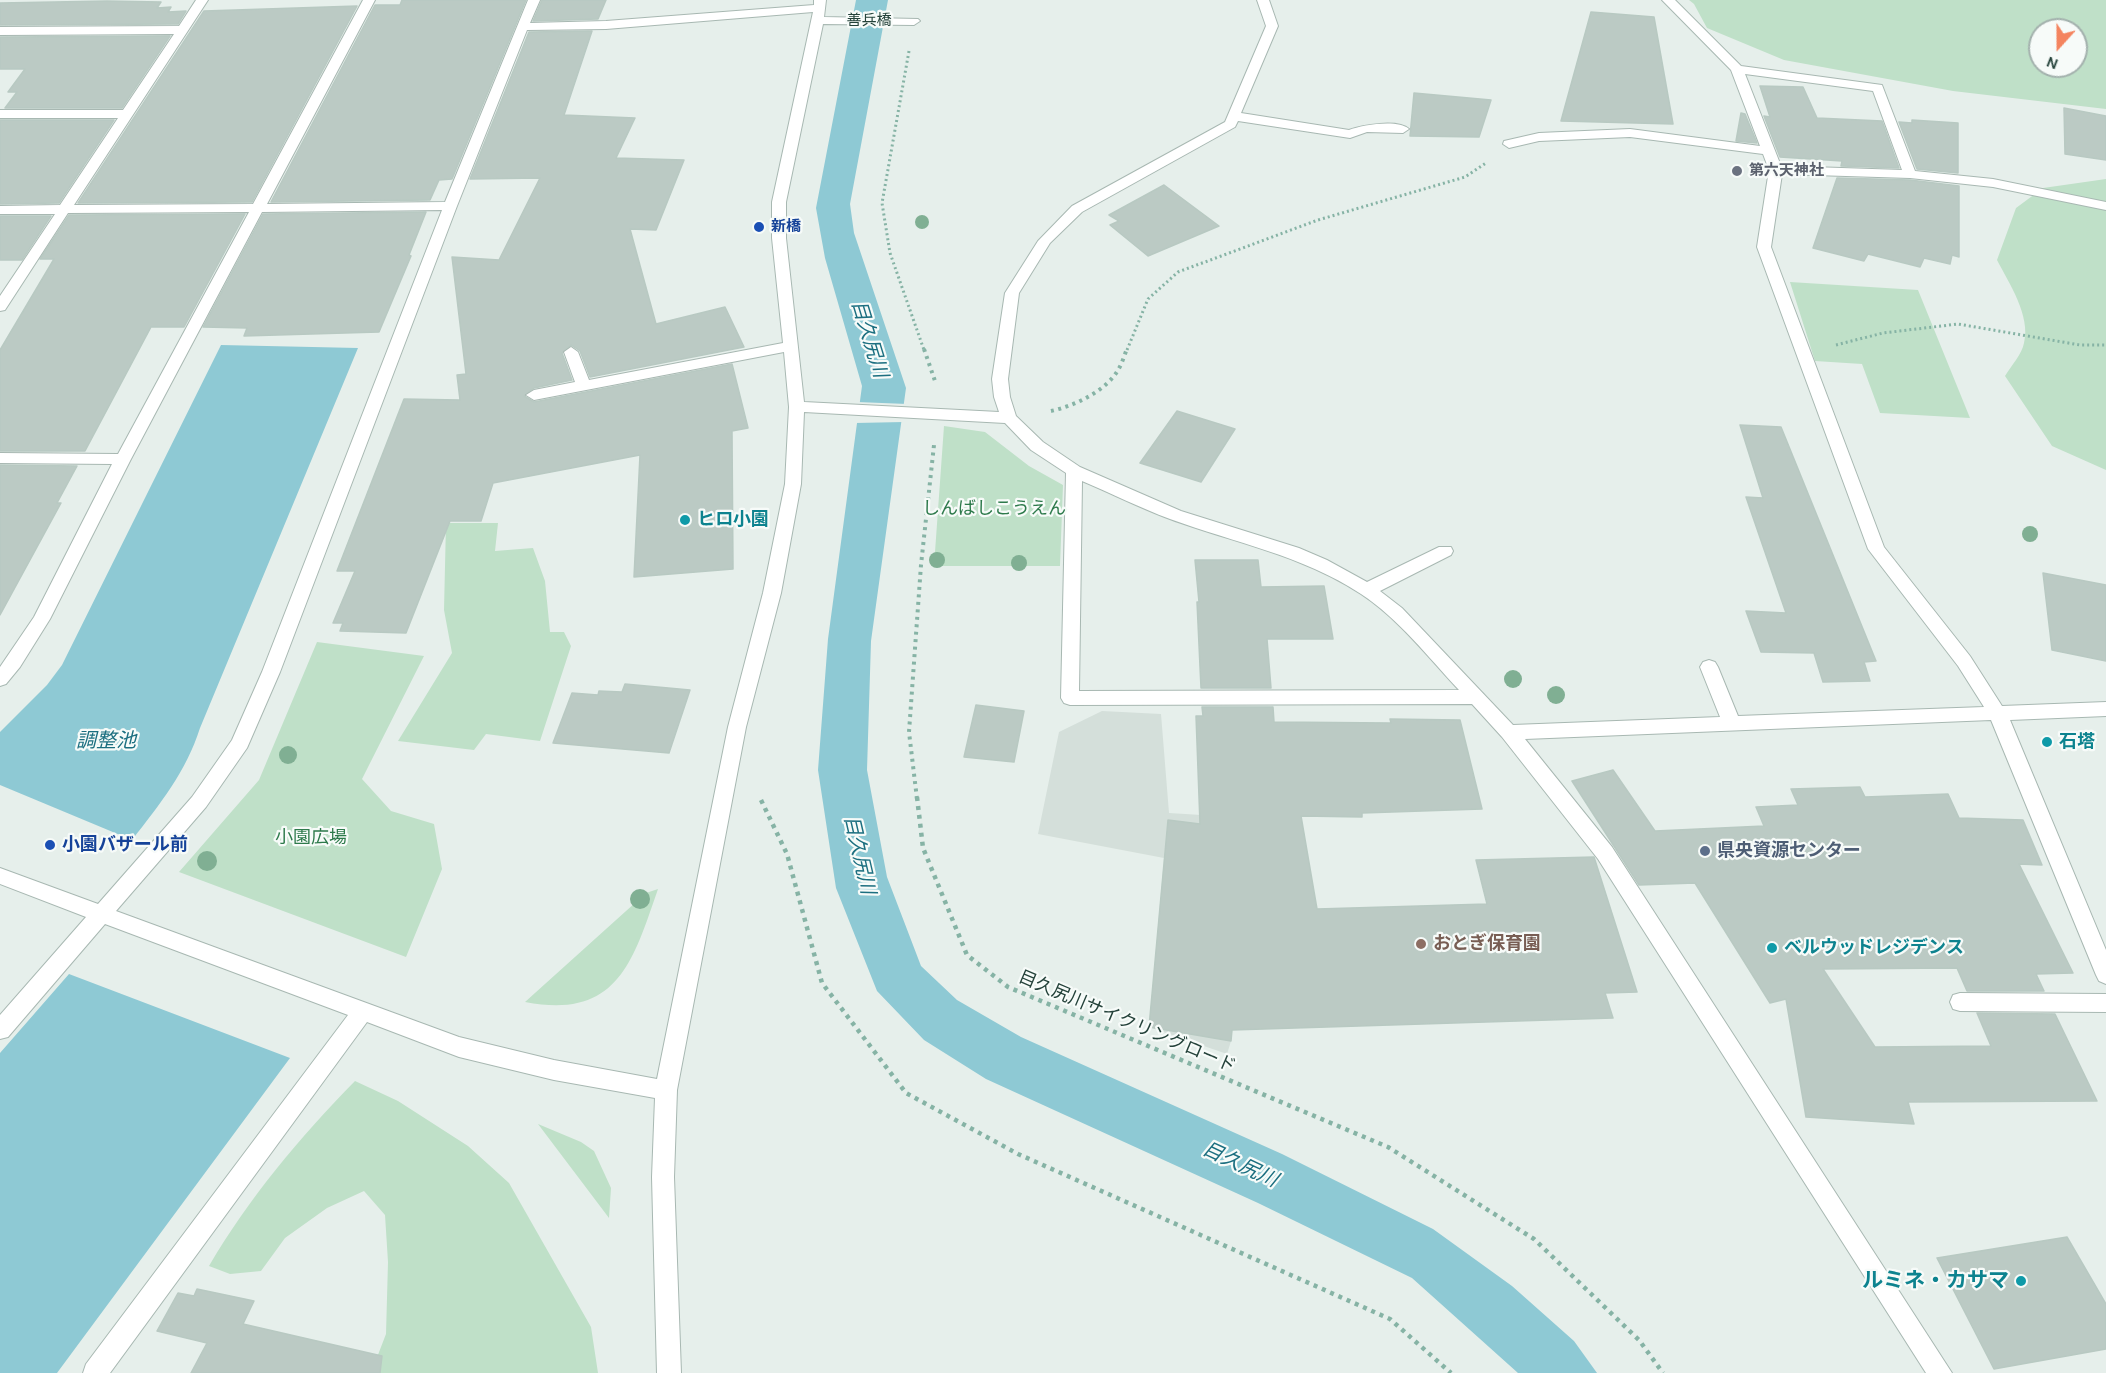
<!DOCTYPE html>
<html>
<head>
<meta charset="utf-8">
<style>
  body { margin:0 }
  #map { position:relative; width:2106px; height:1373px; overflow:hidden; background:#e6efeb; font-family:Karla,sans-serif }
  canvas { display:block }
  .north { position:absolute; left:2028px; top:18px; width:60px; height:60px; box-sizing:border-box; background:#f7fbf9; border:2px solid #a3b1ad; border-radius:50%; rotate:201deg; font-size:16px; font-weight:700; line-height:24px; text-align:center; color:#24423a }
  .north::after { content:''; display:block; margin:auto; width:21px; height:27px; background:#f4845f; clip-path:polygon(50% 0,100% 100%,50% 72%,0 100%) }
</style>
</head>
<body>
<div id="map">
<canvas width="2106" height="1373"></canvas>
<div class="north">N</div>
</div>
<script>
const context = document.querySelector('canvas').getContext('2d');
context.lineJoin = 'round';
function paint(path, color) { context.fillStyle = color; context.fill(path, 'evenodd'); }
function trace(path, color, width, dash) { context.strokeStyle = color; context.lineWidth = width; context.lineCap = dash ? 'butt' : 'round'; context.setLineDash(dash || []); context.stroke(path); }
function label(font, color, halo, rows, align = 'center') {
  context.font = font + ' Karla,"Noto Sans JP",sans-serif'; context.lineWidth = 4.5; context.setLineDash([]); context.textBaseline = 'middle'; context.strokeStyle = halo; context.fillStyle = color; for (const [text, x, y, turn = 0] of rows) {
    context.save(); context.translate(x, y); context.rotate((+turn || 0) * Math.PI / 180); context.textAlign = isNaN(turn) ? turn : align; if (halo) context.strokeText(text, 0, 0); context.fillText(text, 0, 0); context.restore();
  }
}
const built = new Path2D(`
  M1102,711L1161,714L1169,813L1250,818L1231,1041L1227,1054L1149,1027L1164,858L1038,834L1059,732Z`);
const green = new Path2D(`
  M1689,0H2106V109L1953,91L1784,60L1707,28L1694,4ZM2040,30H2076V66H2040Z
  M2106,179V470L2052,446L2005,376C2011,366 2022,354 2024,343C2031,316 2009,283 1997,260L2016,208L2043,188Z
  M1790,282L1918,290L1970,418L1880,413L1862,364L1815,361Z
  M944,426L985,432L1029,466L1063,485L1060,566H934Z
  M446,523H498L495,551L533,548L545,581L550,632H564L571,646L540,741L486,734L474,750L398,741L452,653L444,610Z
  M317,642L424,656L362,779L391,811L434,824L442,869L406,957L179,872L259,780Z
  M658,889C633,961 618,1020 525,1002L646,893Z
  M355,1081L398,1101L468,1146L509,1183L591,1327L598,1373H371L386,1334L388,1262L385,1215L364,1191L327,1208L285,1238L261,1271L230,1274L209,1266C249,1198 300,1137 355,1081Z
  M538,1124L581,1142L594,1151L611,1188L609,1218Z`);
const water = new Path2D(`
  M856,0H888L850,204L854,233L906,388L871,641L867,770L887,877L921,966L957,1000L1021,1037L1282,1154L1433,1229L1512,1286L1574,1341L1597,1373H1518L1412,1278L1258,1203L986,1079L924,1040L877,991L836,888L818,770L828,639L862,386L825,258L816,208Z
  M221,345L358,348L200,728C186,772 160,804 132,840L0,785V732L47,685L62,665Z
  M69,974L290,1058L57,1373H0V1053Z`);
const pier = new Path2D(`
  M857,402L907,404L904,422L855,423Z`);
const building = new Path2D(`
  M402,0H526L452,179L439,180L430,200L271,202L375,5H400Z
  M542,0H606L598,19L533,21Z
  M107,1L161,2L157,8L171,7L168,12L186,11L178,24L0,25V3Z
  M357,6L252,202L78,203L204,11Z
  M1591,12L1654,17L1673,124L1561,121Z
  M592,31L564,115L635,118L616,158L684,160L656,230L630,229L656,324L725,307L744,347L590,377L580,351L571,345L562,353L572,380L534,388L524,396L534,402L732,364L748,428L732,431L733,569L634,577L640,455L493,483L481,521H450L406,633L340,631L343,623H333L355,571H337L404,399L460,400L457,375L466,374L452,257L499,260L540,178L470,179L529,32Z
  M170,36L122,108H5L17,92H8L25,69H0V37Z
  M1760,86L1803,87L1817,118L1882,121L1899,168L1841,166L1842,161L1780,157L1764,116L1770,117Z
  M1414,93L1491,100L1479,137L1410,136Z
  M2064,108L2106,116V160L2065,154Z
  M1741,113L1745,114L1757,143L1736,141Z
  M0,120H114L59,203L0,204Z
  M1912,120L1958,123V173L1917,169L1899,122L1912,123Z
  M1837,178L1910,180L1959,186V257L1952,255L1950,264L1924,258L1920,267L1868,254L1864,261L1813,248Z
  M1164,185L1219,226L1148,256L1110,225L1119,221L1109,215Z
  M426,212L409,255L411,256L379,332L244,336L247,328L203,327L263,214Z
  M245,214L184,327H151L85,451H0V350L54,259H40L69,215Z
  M0,216H51L22,260H0Z
  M1177,411L1235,429L1201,482L1140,463Z
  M1740,425L1781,427L1876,661L1864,662L1870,681L1823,682L1814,653L1761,652L1746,611L1786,613L1746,497L1763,498Z
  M0,465L77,466L57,503H61L0,615Z
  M1195,560H1258L1261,587L1324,586L1333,639H1267L1271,688H1201L1197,602H1199Z
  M2043,573L2106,585V661L2052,650Z
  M625,684L690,690L669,753L553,743L572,693L598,695L599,691L622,692Z
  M976,705L1024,711L1014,762L964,757Z
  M1202,707H1273L1274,722L1391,723L1390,719L1460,720L1482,809L1362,813V817L1301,816L1317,909L1487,904L1476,860L1594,857L1637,992L1605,993L1613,1018L1232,1030L1231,1041L1149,1027L1168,820L1200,824L1196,716H1203Z
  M1613,770L1655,831L1764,826L1756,807L1798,805L1791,789L1860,787L1865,797L1948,794L1959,818L2023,820L2042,865L2019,864L2073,973L2036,974L2044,991H1967L1957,968L1823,969L1875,1047L1991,1046L1977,1013L2055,1014L2097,1101L1908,1102L1914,1124L1806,1117L1786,999L1770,1003L1695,883L1639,885L1572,781Z
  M2067,1237L2106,1304V1349L1994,1369L1937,1258Z
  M197,1289L254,1301L243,1324L382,1356L380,1373H191L207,1343L157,1331L178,1293L194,1296Z`);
const pathFar2 = new Path2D(`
  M909,51L882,203L890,253L924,350
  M1836,345L1883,333L1958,324L2080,345H2106
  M1127,350L1148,299L1178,272L1318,220L1465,177L1486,163`);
const pathFar1 = new Path2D(`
  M924,349L935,381
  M1051,411C1074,406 1106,391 1118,370C1122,364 1124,356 1127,349
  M917,799L909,732L921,565L934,445`);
const path = new Path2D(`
  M917,797L923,848L967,955L1008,987L1388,1147L1534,1239L1639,1340L1663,1373
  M761,800L787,854L822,983L906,1093L1018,1154L1390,1319L1451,1373`);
const minor = new Path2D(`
  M196,0H208L74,205L253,204L363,0H375L267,204L445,202L528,0H540L530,23L606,21L814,5V0H826L824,17L918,19L920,21L914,25L823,24L786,202V238L804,402L999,412L994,397L992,379L1005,293L1038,241L1072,206L1225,122L1266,26L1257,0H1269L1278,26L1241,113L1349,130C1362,125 1398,119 1409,129L1403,133L1367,132L1350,138L1238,121L1235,127L1082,212L1050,243L1019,293L1008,379L1010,397L1016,416L1043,442L1080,467L1181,511L1299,548L1327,560L1367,582L1439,547H1451L1453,551L1451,555L1380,591L1402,608L1513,725L1720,717L1700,667L1703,662L1709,660L1715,662L1718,667L1738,716L1984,707L1958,666L1868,549L1757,247L1769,170L1763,154L1630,137L1539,141L1509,148L1503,144L1504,141L1539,133L1630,129L1760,146L1731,70L1662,0H1675L1741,66L1882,85L1915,171L1993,179L2106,202V210L1993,187L1910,178L1782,174L1771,247L1884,547L1970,656L2002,706L2106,702V716L2010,720L2106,950V984L2099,981L2096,975L1991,720L1525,739L1612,847L1952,1373H1926L1598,859L1502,737L1472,704L1070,705L1064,703L1061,698L1066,473L1031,450L1005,423L804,412L801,484L781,593L746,727L677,1090L674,1177L681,1373H657L652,1177L655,1098L554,1080L459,1057L367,1022L110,1373H83L86,1364L348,1015L105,924L8,1037L0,1039V1015L86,917L0,884V868L98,904L192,797L232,740L262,672L442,210L262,212L131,459L50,619L20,667L6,684L0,686V667L34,617L112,464L0,463V453L118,454L249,212L68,213L5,310L0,311V296L55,214H0V206L60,205L118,118H0V110H123L174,34L0,35V27L179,26ZM813,12L772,202V238L783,343L589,380L578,352L571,347L564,352L575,382L534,390L526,395L534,400L784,352L789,407L785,484L763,593L728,727L657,1079L554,1060L459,1037L116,911L206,807L247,748L280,672L457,206L527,30L606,29ZM1745,74L1873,91L1902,170L1781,166ZM1082,481C1111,493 1140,508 1170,519C1235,543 1302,555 1361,594C1399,619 1428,657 1459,690L1079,691Z
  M1960,993L2106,994V1012L1960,1011L1953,1009L1950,1002L1953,995Z`);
const trees = [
  [922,222,7],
  [2030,534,8],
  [937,560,8],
  [1019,563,8],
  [1513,679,9],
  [1556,695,9],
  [288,755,9],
  [207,861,10],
  [640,899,10]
];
const markers = [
  [1737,171,6,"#6b7280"],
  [759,227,6,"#1a4fb4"],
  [685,520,6,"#0f9aa8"],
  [2047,742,6,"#0f9aa8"],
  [50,845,6,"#1a4fb4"],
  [1705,851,6,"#5c6f8a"],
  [1421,944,6,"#8d6e63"],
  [1772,948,6,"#0f9aa8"],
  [2021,1281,6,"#0f9aa8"]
];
const farStreetnames = [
  ["善兵橋",869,21]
];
const farWorshipnames = [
  ["第六天神社",1749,171]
];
const farTransitnames = [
  ["新橋",771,227]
];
const parkNames = [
  ["しんばしこうえん",994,509],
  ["小園広場",311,838]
];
const cultureNames = [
  ["ヒロ小園",697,520],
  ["石塔",2059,742],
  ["ベルウッドレジデンス",1784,948]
];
const transitNames = [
  ["小園バザール前",62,845]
];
const serviceNames = [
  ["県央資源センター",1717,851]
];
const educationNames = [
  ["おとぎ保育園",1433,944]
];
const streetNames = [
  ["目久尻川サイクリングロード",1127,1022,23]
];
const waterNames = [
  ["目久尻川",869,339,73],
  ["調整池",106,741],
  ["目久尻川",859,855,77],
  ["目久尻川",1240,1165,25]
];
const nearCulturenames = [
  ["ルミネ・カサマ",2009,1281]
];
paint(built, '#d4dfda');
paint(green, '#bfe0c8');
paint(water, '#8ec9d4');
paint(pier, '#e6efeb');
paint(building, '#bbcac4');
trace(building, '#b8c9c2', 1.5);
trace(minor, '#a8b8b2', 2);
trace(pathFar2, '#86b3a5', 3, [2, 3]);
trace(pathFar1, '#86b3a5', 4, [3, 4.5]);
trace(path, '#86b3a5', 4.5, [4, 5]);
paint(minor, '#fff');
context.fillStyle = '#80af93';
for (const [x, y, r] of trees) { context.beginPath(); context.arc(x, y, r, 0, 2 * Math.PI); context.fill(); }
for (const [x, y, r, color] of markers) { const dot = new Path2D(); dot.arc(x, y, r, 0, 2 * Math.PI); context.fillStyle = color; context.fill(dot); trace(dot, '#f7fbf9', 2); }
label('15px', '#24423a', '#f7fbf9', farStreetnames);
label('bold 15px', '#5b616d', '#f7fbf9', farWorshipnames, 'left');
label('bold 15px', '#164399', '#f7fbf9', farTransitnames, 'left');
label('18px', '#2d7a4b', '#f7fbf9', parkNames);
label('bold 18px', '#0d838f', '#f7fbf9', cultureNames, 'left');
label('bold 18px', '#164399', '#f7fbf9', transitNames, 'left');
label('bold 18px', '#4e5e75', '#f7fbf9', serviceNames, 'left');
label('bold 18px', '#785e54', '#f7fbf9', educationNames, 'left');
label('18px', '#24423a', '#f7fbf9', streetNames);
label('italic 20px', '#1c6f80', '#f7fbf9', waterNames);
label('bold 21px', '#0d838f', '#f7fbf9', nearCulturenames, 'right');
</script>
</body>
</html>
